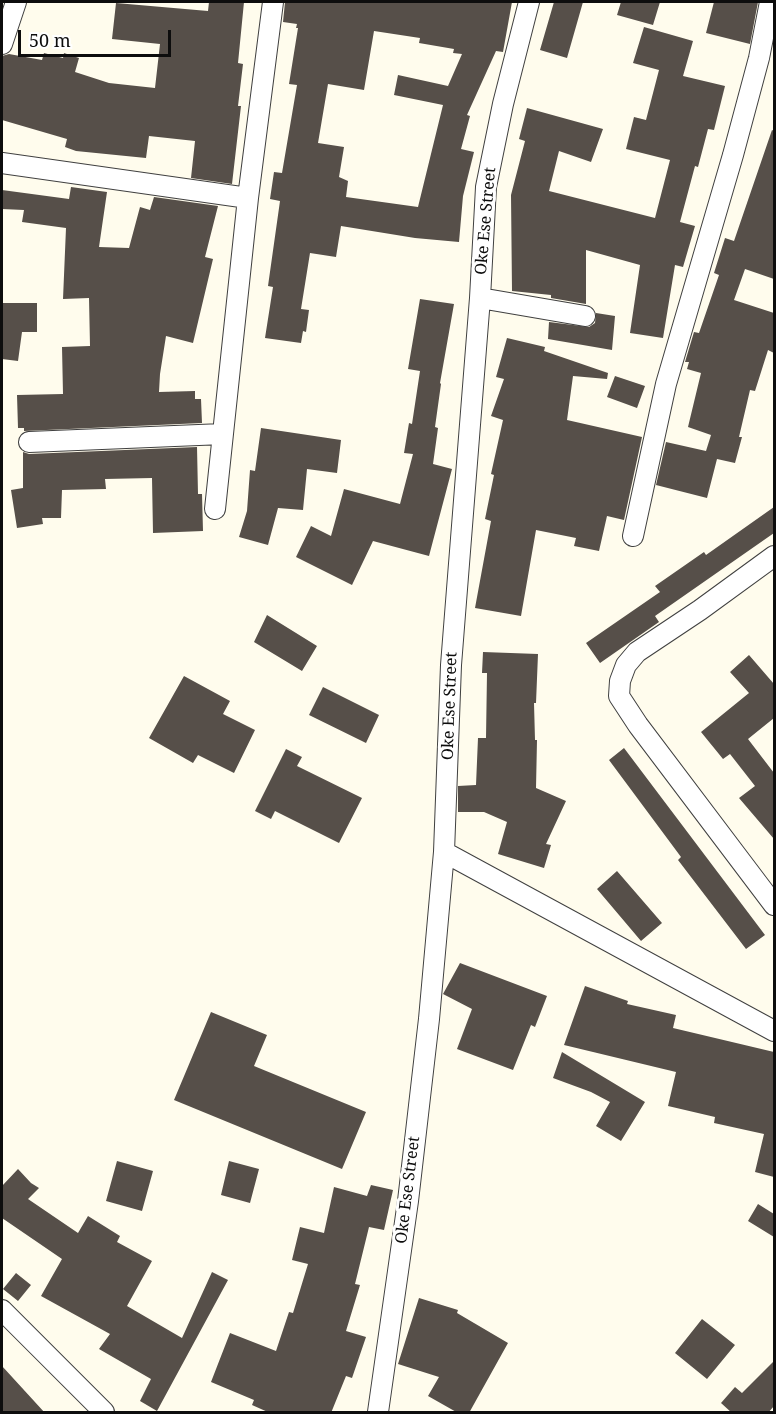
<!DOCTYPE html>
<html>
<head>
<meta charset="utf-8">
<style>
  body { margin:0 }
  #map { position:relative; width:776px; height:1414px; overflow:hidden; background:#fffced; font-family:"Noto Serif",serif }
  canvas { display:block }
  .frame { position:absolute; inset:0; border:3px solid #0d0d0d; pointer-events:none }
  .scale { position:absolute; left:18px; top:30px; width:153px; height:27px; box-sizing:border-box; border:3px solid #0d0d0d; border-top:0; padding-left:8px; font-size:18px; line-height:21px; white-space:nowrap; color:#0d0d0d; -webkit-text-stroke:4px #fff; paint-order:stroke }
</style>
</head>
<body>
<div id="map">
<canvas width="776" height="1414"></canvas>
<div class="frame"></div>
<div class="scale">50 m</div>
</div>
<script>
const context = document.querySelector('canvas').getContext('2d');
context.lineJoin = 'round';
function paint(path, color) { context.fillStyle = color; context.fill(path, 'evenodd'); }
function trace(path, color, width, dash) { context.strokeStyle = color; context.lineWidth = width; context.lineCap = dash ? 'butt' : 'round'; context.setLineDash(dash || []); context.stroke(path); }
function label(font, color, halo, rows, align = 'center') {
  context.font = font + ' "Noto Serif",serif'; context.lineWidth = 6; context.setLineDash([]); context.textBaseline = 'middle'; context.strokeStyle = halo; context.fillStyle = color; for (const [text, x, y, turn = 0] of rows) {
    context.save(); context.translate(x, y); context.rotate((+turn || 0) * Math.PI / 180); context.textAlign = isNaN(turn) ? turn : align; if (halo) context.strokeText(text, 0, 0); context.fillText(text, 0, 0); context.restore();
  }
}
const building = new Path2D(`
  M209,2H244L238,63L243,64L238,106H241L232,184L191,178L195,141L149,136L146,158L76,151L65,147L67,139L2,120V56L9,54L42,60L44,53L63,58L64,53L79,58L75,72L109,83L155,88L160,44L112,39L116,3L208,11Z
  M285,2H512L503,52L496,51L467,115L470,116L461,149L474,152L463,196L459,242L415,238L341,226L336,257L310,253L301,309L309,310L306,332L303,331L301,343L265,338L273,287L268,286L280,201L270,199L274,172L282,173L297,85L289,84L298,28H296L297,24L283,22ZM374,31L420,38L419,43L454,49L453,53L462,54L448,86L398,75L394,95L443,105L418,207L346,197L348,181L339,177L344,147L318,143L328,84L364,90Z
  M554,2H583L567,58L540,50Z
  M621,2H660L653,25L617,15Z
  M714,2H758L750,44L706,33Z
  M644,27L693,41L683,76L725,86L714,130L708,129L698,167L695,166L680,222L695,226L683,267L675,265L663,338L630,333L640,265L586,250V304L551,298V295L512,291L511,195L525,141L519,139L527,108L603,129L591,162L559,151L549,191L655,218L670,160L626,149L634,117L646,120L659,70L633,63Z
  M772,130L774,131V279L745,269L734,300L774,313V353L768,350L755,391L750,390L739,437H742L735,463L717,459L707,498L656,485L666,442L706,451L711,435L688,427L701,373L687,369L689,362H685L694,332L699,333L719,275L714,273L725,238L734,241Z
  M71,187L107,192L99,247L129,248L140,207L150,210L154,197L218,206L205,257L213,259L193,343L166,336L160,374L159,392L195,391V399H201L202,423L24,431V428H18L17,395L63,394L62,347L90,346L89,298L63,299L66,228L22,222L24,210L2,209V190L69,199Z
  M420,299L454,304L440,383L441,384L435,427L438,428L433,464L452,469L429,556L373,541L352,585L296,557L311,526L331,536L344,489L400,504L413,454L404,453L409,423L412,424L420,371L408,369Z
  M2,303H37V332H22L18,361L2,359Z
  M596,313L615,316L612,350L548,339L549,322L589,327L595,323Z
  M507,338L545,347L544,351L608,373L607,379L573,376L567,420L642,437L624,520L607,516L599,551L574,546L576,538L536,530L521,616L475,608L491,521L485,519L494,475L491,474L503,420L491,416L504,379L496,377Z
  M615,376L645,386L637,408L607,397Z
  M261,428L341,440L337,473L307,469L303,510L278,508L268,545L239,537L247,511L250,470L255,471Z
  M197,447L198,494H202L203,531L153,533L152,478L105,479L106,489L62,490L61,518H42L43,524L17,528L11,490L23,488V452L29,454Z
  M774,507V533L655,616L659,622L600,663L586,643L660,592L655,586L704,552L706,555Z
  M267,615L317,646L302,671L254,642Z
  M483,652L538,654L536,703H534L535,740H537L536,788L566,801L546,844L551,845L544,868L498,854L507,822L484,812H458V786L476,785L478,738H486L487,673H482Z
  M749,655L774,684V718L748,739L774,773V839L739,798L755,786L730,754L723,759L701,732L749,693L730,672Z
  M184,676L230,701L223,714L255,730L234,773L198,755L193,763L149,738Z
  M323,687L379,715L366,743L309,715Z
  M624,748L765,935L746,949L678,860L681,857L609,760Z
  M286,749L302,757L297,766L362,798L339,843L275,811L271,819L255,811Z
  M617,871L662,923L641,941L597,889Z
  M460,963L547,996L535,1027L531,1025L513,1070L457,1049L472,1009L443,994Z
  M585,986L628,1001L627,1004L676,1015L673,1028L774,1052V1177L755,1172L764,1134L714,1123L715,1117L668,1106L676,1072L564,1045Z
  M211,1012L267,1035L254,1066L366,1112L342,1169L174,1100Z
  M562,1052L645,1102L621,1141L596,1126L610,1102L591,1092L553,1078Z
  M117,1161L153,1171L142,1211L106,1201Z
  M229,1161L259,1169L250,1203L221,1195Z
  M18,1169L31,1183L39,1188L28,1199L78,1233L88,1216L120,1236L117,1242L152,1261L127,1306L182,1338L212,1272L228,1280L157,1411L140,1401L151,1379L99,1349L110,1334L41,1296L62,1259L2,1218V1186Z
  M371,1185L393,1190L384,1230L369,1227L355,1284L360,1285L346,1331L366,1337L352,1378L346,1376L331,1413H270L252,1405L254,1400L211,1382L230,1333L276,1351L289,1312L293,1313L308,1264L292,1260L300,1227L324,1233L334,1187L367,1196Z
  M758,1204L774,1214V1237L748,1221Z
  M16,1273L31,1285L18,1301L3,1289Z
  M419,1298L458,1310L457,1313L508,1343L469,1413H458L428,1396L439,1377L398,1364Z
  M702,1319L735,1345L707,1379L675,1353Z
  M774,1361V1406L768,1413H732L721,1403L735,1387L742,1393Z
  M2,1366L45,1413H2Z`);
const street = new Path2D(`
  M2,44L16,2
  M2,163L248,198
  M480,298L585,316
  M29,442L223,434
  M215,509L248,198L273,2
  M633,536L666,384L733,155L759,58L770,2
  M774,556L700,610L637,652L626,665L620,681L619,696L638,725L774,905
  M444,852L774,1031
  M2,1310L104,1412
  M378,1412L408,1201L429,1019L444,852L451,665L480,298L486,187L503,104L529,2`);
const streetNames = [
  ["Oke Ese Street",486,221,-85],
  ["Oke Ese Street",450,706,-88],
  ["Oke Ese Street",408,1190,-83]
];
paint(building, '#564f49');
trace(street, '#404040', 22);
trace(street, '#fff', 20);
label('16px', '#0d0d0d', '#fff', streetNames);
</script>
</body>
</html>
